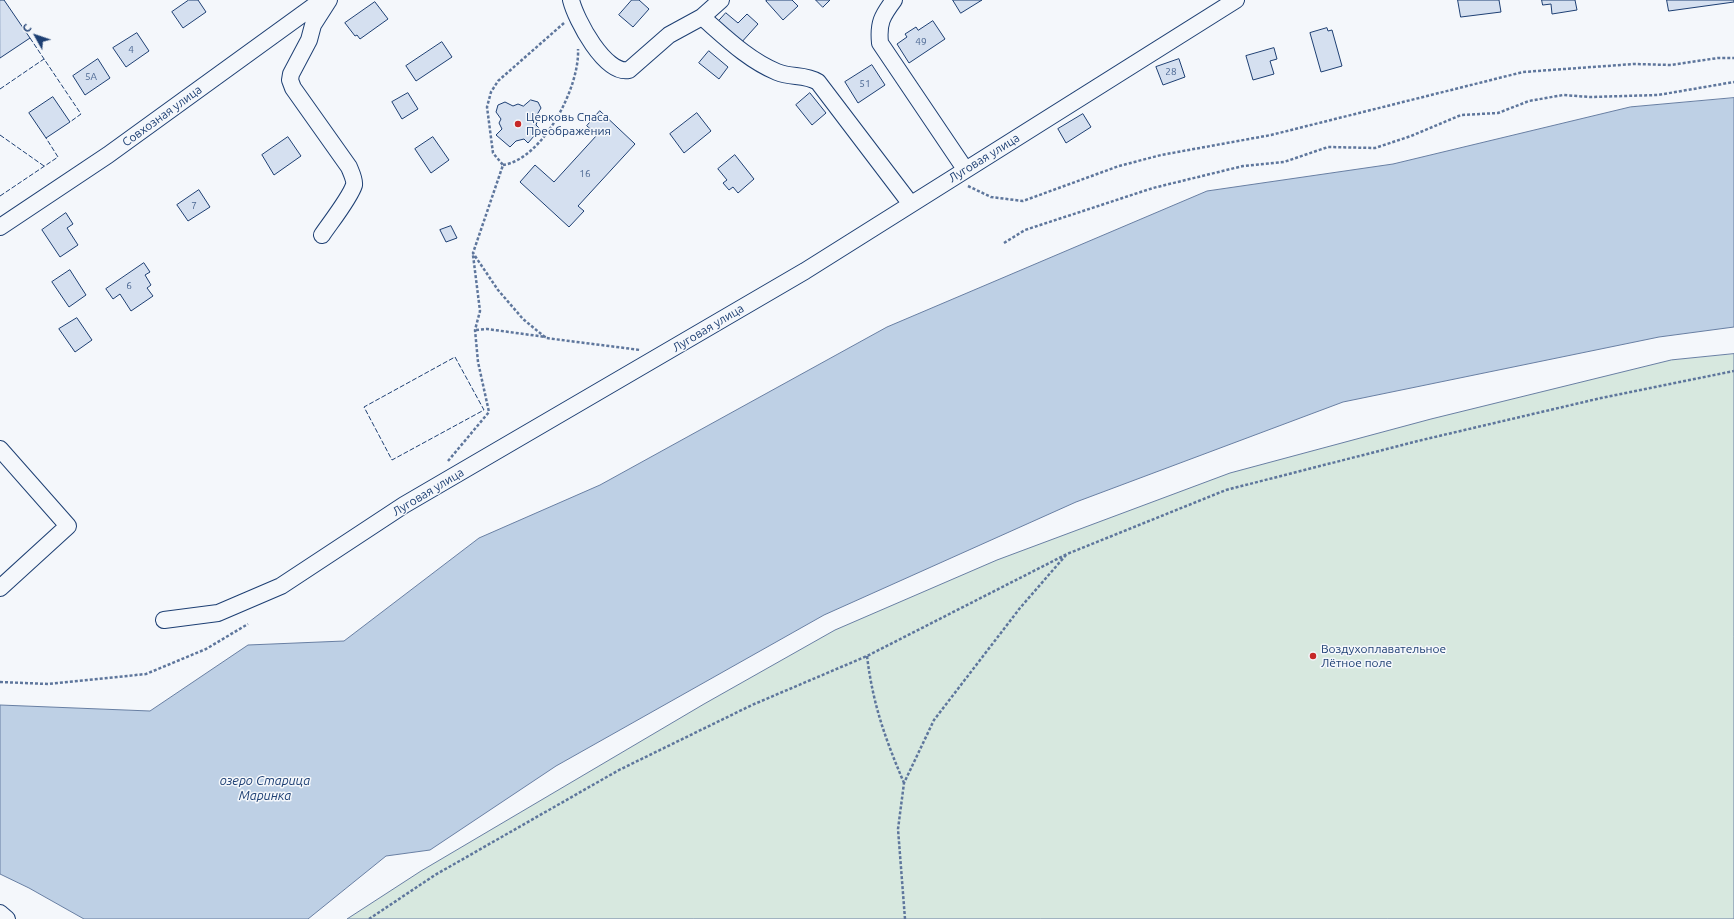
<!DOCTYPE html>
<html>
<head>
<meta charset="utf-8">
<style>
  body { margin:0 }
  #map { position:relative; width:1734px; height:919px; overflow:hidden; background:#f4f7fb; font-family:Ubuntu,sans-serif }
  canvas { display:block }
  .north { position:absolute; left:16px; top:16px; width:40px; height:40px; -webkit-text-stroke:3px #f4f7fb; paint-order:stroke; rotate:310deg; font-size:11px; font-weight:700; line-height:16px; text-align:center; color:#1d3f73 }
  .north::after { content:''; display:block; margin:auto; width:14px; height:18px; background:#1d3f73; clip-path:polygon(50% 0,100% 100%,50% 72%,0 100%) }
</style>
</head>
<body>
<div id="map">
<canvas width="1734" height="919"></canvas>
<div class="north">С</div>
</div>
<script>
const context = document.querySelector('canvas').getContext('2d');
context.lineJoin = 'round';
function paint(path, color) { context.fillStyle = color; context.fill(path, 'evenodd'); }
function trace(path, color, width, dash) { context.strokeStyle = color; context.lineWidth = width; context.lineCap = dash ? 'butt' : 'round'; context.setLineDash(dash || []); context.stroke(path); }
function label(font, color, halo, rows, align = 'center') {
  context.font = font + ' Ubuntu,sans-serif'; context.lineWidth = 3; context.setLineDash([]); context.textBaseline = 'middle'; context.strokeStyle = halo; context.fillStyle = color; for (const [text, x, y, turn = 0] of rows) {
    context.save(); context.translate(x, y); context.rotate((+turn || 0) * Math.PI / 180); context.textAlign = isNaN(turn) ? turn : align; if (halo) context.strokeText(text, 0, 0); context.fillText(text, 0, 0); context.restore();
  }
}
const green = new Path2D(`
  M1734,354V919H347L421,871L704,704L835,630L997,560L1230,473L1431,419L1671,360Z`);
const water = new Path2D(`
  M1734,98V327L1659,337L1343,402L1076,502L824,615L556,766L430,850L386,856L308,919H84L29,888L0,874V705L150,711L248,645L344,641L479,538L600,485L887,327L1207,191L1393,164L1630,107Z`);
const building = new Path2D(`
  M0,0H4L30,38L0,58Z
  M189,0H198L206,12L183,28L172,12Z
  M632,0H639L649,9L633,27L619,15Z
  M768,0H792L798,6L783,20L766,1Z
  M816,0H830L823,7Z
  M953,0H982L961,13Z
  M1458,0H1499L1501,12L1461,17Z
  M1542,0H1575L1577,10L1552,14L1551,4L1543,5Z
  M1667,0H1734V2L1669,11Z
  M375,2L388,19L360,39L357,35L355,36L345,23Z
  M726,13L738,23L747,14L758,24L740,44L717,23Z
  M933,21L945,39L909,63L897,44L907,37L905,34L916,27L918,30Z
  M1327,28L1328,31L1332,30L1342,66L1321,72L1310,33Z
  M137,33L149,51L126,67L113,48Z
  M442,42L452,57L416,81L406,66Z
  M1274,48L1277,59L1270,61L1274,74L1253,80L1246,56Z
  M709,51L728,67L719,79L699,63Z
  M98,59L110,78L85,95L73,76Z
  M1179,59L1185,77L1163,85L1156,67Z
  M872,65L885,85L858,103L845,82Z
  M408,93L418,109L402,119L392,102Z
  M810,93L826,113L812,125L796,105Z
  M53,97L70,122L46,138L29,113Z
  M531,100L538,102L541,108L535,118L537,122L536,125L540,129L528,143L524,139L516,141L510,147L496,135L502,129L499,123L501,119L496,112L498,105L505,102L513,106L518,104L523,106Z
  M600,111L635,144L578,206L584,211L569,227L520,182L535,165L554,182L597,135L587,126Z
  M697,113L711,131L684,153L670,134Z
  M1083,114L1091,127L1066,143L1058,129Z
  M288,137L301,156L274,175L262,155Z
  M433,137L449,160L431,173L415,149Z
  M735,155L754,179L738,193L733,187L729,190L723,183L727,180L718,169Z
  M199,190L210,207L188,221L177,205Z
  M66,213L73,224L67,228L78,245L60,257L42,230Z
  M451,226L457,238L446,242L440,230Z
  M144,263L150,272L145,275L151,285L147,288L153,296L131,311L120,294L113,299L106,289Z
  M70,270L86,295L69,307L52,282Z
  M77,318L92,340L75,352L59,329Z`);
const path = new Path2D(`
  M564,23L498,81L491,92L487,107L493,153L503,165L473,253L498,290L523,319L546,338L640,350
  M503,165C543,159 580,87 578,49
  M968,186L991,197L1023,201L1119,166L1161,155L1271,135L1523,72L1634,64L1671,65L1718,58H1734
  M1004,243L1025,230L1153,188L1243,166L1284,162L1328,147L1375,148L1411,136L1461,115L1498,113L1529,101L1563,95L1590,97L1658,95L1734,82
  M476,330L487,329L546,337
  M448,461L489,412L478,362L475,330L480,311L473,255
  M867,656C873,705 885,738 904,783
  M0,682L48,684L146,674L206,649L248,624
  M369,919L435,875L619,770L752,705L867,656L1067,554L1226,490L1422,440L1601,398L1734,371
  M905,919L898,829L904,783L934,720L1020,608L1066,555`);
const minor = new Path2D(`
  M571,0C576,20 605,75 629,70L669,35L702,17C725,37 748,60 777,72C791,78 805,74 818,82L910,203
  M894,0C882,16 878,23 880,43L965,169
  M702,17L721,0
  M0,227L108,155L322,0
  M322,235C330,223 350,198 354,185C355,180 351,172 349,167L293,88L290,80L291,74L309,40L313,25L329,0
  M0,449L68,526L0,588
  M164,620L218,613L281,586L404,505L805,271L1236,0
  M0,913L7,919`);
const fence = new Path2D(`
  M30,38L81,114L70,122
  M0,89L44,59
  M0,135L44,166
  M0,196L58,157L46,138
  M455,357L484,410L392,460L364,407Z`);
const markers = [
  [518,124,4,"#c62828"],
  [1313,656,4,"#c62828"]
];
const numberNames = [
  ["49",921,42],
  ["4",131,50],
  ["28",1171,72],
  ["5А",91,77],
  ["51",865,84],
  ["16",585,174],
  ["7",194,206],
  ["6",129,286]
];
const streetNames = [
  ["Совхозная улица",162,116,-36],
  ["Луговая улица",984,158,-32],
  ["Луговая улица",708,328,-31],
  ["Луговая улица",428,492,-31]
];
const poiNames = [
  ["Церковь Спаса",526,117],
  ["Преображения",526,131],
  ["Воздухоплавательное",1321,649],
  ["Лётное поле",1321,663]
];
const waterNames = [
  ["озеро Старица",265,781],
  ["Маринка",265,796]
];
paint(green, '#d7e8df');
trace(green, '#687fa3', 1);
paint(water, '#bed0e5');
trace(water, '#687fa3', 1);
paint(building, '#d5e0f0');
trace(building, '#1d3f73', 1);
trace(minor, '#1d3f73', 18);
trace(path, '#5e769c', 2.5, [3, 2]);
trace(minor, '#f4f7fb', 16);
trace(fence, '#1d3f73', 1, [5, 2]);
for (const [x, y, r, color] of markers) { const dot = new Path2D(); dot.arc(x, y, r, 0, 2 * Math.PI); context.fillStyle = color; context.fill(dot); trace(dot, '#f4f7fb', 1.5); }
label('10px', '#4b6792', null, numberNames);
label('12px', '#1d3f73', '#f4f7fb', streetNames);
label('12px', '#1d3f73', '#f4f7fb', poiNames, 'left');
label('italic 13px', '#1d3f73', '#f4f7fb', waterNames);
</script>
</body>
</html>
